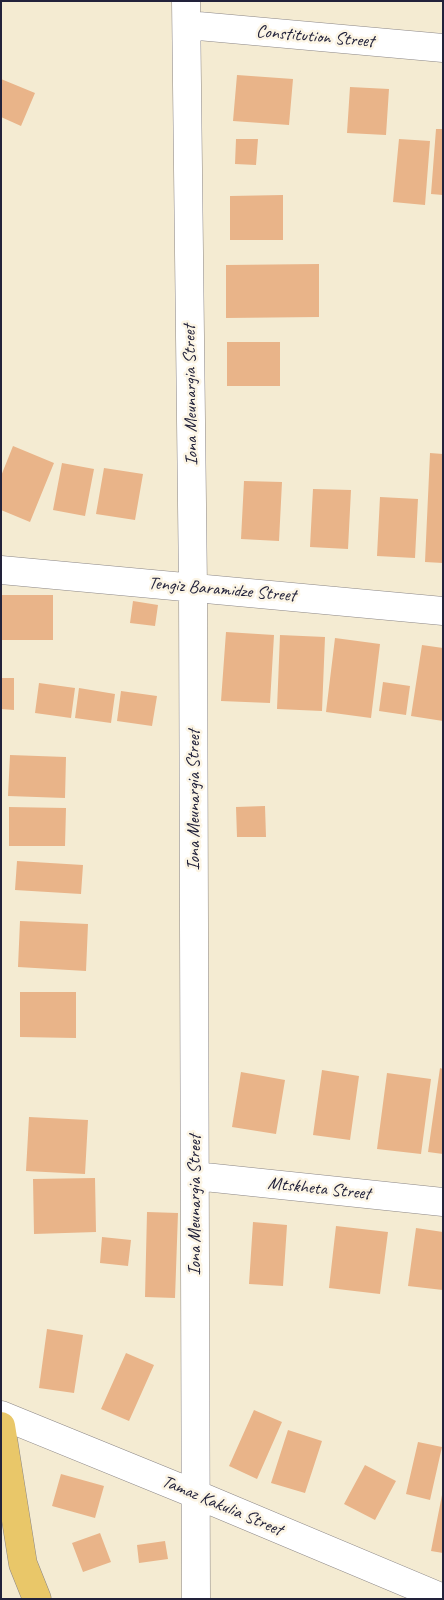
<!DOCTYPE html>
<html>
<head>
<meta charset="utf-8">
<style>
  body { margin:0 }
  #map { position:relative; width:444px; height:1600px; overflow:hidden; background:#f4ebd2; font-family:Caveat,sans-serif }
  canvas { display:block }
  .frame { position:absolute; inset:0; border:2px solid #22223b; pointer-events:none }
</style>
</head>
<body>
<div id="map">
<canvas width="444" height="1600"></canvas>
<div class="frame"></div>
</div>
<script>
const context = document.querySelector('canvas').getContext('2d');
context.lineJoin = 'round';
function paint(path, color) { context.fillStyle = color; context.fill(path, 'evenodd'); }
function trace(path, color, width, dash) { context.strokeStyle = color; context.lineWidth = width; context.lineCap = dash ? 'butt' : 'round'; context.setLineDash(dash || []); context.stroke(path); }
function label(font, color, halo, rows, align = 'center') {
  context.font = font + ' Caveat,sans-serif'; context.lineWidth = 5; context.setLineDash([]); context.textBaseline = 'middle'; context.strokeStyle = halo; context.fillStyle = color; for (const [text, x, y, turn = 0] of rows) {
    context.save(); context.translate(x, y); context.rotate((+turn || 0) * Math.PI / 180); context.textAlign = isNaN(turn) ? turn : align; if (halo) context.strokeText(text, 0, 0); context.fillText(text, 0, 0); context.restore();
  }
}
const building = new Path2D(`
  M237,75L293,79L289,125L233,121Z
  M1,79L35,93L21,126L1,117Z
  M350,87L389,89L386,135L347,133Z
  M436,129H443V195L431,194Z
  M236,139H258L256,165L235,164Z
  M399,139L430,141L425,205L393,202Z
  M283,195V240H230V196Z
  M319,264V317L226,318V265Z
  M227,342H280V386H227Z
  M13,446L54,463L30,522L1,510V476Z
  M430,453L443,454V563L425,562Z
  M62,463L94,469L85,516L53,510Z
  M104,468L143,474L135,520L96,514Z
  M244,481L282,482L279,541L241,539Z
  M313,489L351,490L348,549L310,547Z
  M380,497L418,499L415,558L377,556Z
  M1,595H53V640H1Z
  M133,601L158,605L155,626L130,623Z
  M226,632L274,635L270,703L221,701Z
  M280,635L325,637L322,711L277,709Z
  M335,638L380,644L371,718L326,712Z
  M422,645L443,648V721L411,716Z
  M1,678H14V710L1,709Z
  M383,682L410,686L406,715L379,711Z
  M39,683L75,688L71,718L35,713Z
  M79,688L115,694L111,723L75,718Z
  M121,691L157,696L152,726L117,721Z
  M10,755L66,757L65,798L8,796Z
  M265,806L266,837H237L236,807Z
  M9,807L66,808L65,846H9Z
  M17,861L83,865L81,894L15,890Z
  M20,921L88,924L86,971L18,967Z
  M20,992H76V1038L20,1037Z
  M440,1068L443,1069V1154L428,1152Z
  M322,1070L359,1076L350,1140L313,1135Z
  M241,1072L285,1080L276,1134L232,1127Z
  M387,1073L431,1079L421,1154L377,1149Z
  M29,1117L88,1120L85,1174L26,1171Z
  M95,1178L96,1232L34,1234L33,1179Z
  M147,1212L178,1213L175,1298L145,1297Z
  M253,1222L287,1225L283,1286L249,1284Z
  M336,1226L388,1232L380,1294L329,1288Z
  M416,1228L443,1232V1290L408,1286Z
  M102,1237L131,1240L128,1266L100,1263Z
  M47,1329L83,1335L74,1393L39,1388Z
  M126,1353L154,1365L129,1421L101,1409Z
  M254,1410L282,1422L257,1479L229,1466Z
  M288,1430L322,1441L305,1493L271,1483Z
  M418,1442L442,1447L430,1500L406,1494Z
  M365,1465L396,1481L375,1520L344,1504Z
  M61,1474L104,1486L95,1518L52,1506Z
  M442,1495H443V1553L431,1551Z
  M100,1533L111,1562L83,1572L72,1543Z
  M165,1541L168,1559L139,1563L137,1545Z`);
const street = new Path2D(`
  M186,1L193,588L196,1599
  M187,25L443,48
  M1,570L443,611
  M195,1176L443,1202
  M1,1415L195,1494L443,1598`);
const highway = new Path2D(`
  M1,1426L23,1564L37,1599`);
const streetNames = [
  ["Constitution Street",315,37,5],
  ["Iona Meunargia Street",191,395,-91],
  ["Tengiz Baramidze Street",222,590,5],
  ["Iona Meunargia Street",194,800,-90],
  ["Mtskheta Street",319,1189,6],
  ["Iona Meunargia Street",195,1205,-90],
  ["Tamaz Kakulia Street",222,1506,23]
];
paint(building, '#e9b489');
trace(street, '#8b8686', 29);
trace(highway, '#8b8686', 29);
trace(street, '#fff', 28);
trace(highway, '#e9c769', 28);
label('18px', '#22223b', '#fcf5e5', streetNames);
</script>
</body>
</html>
